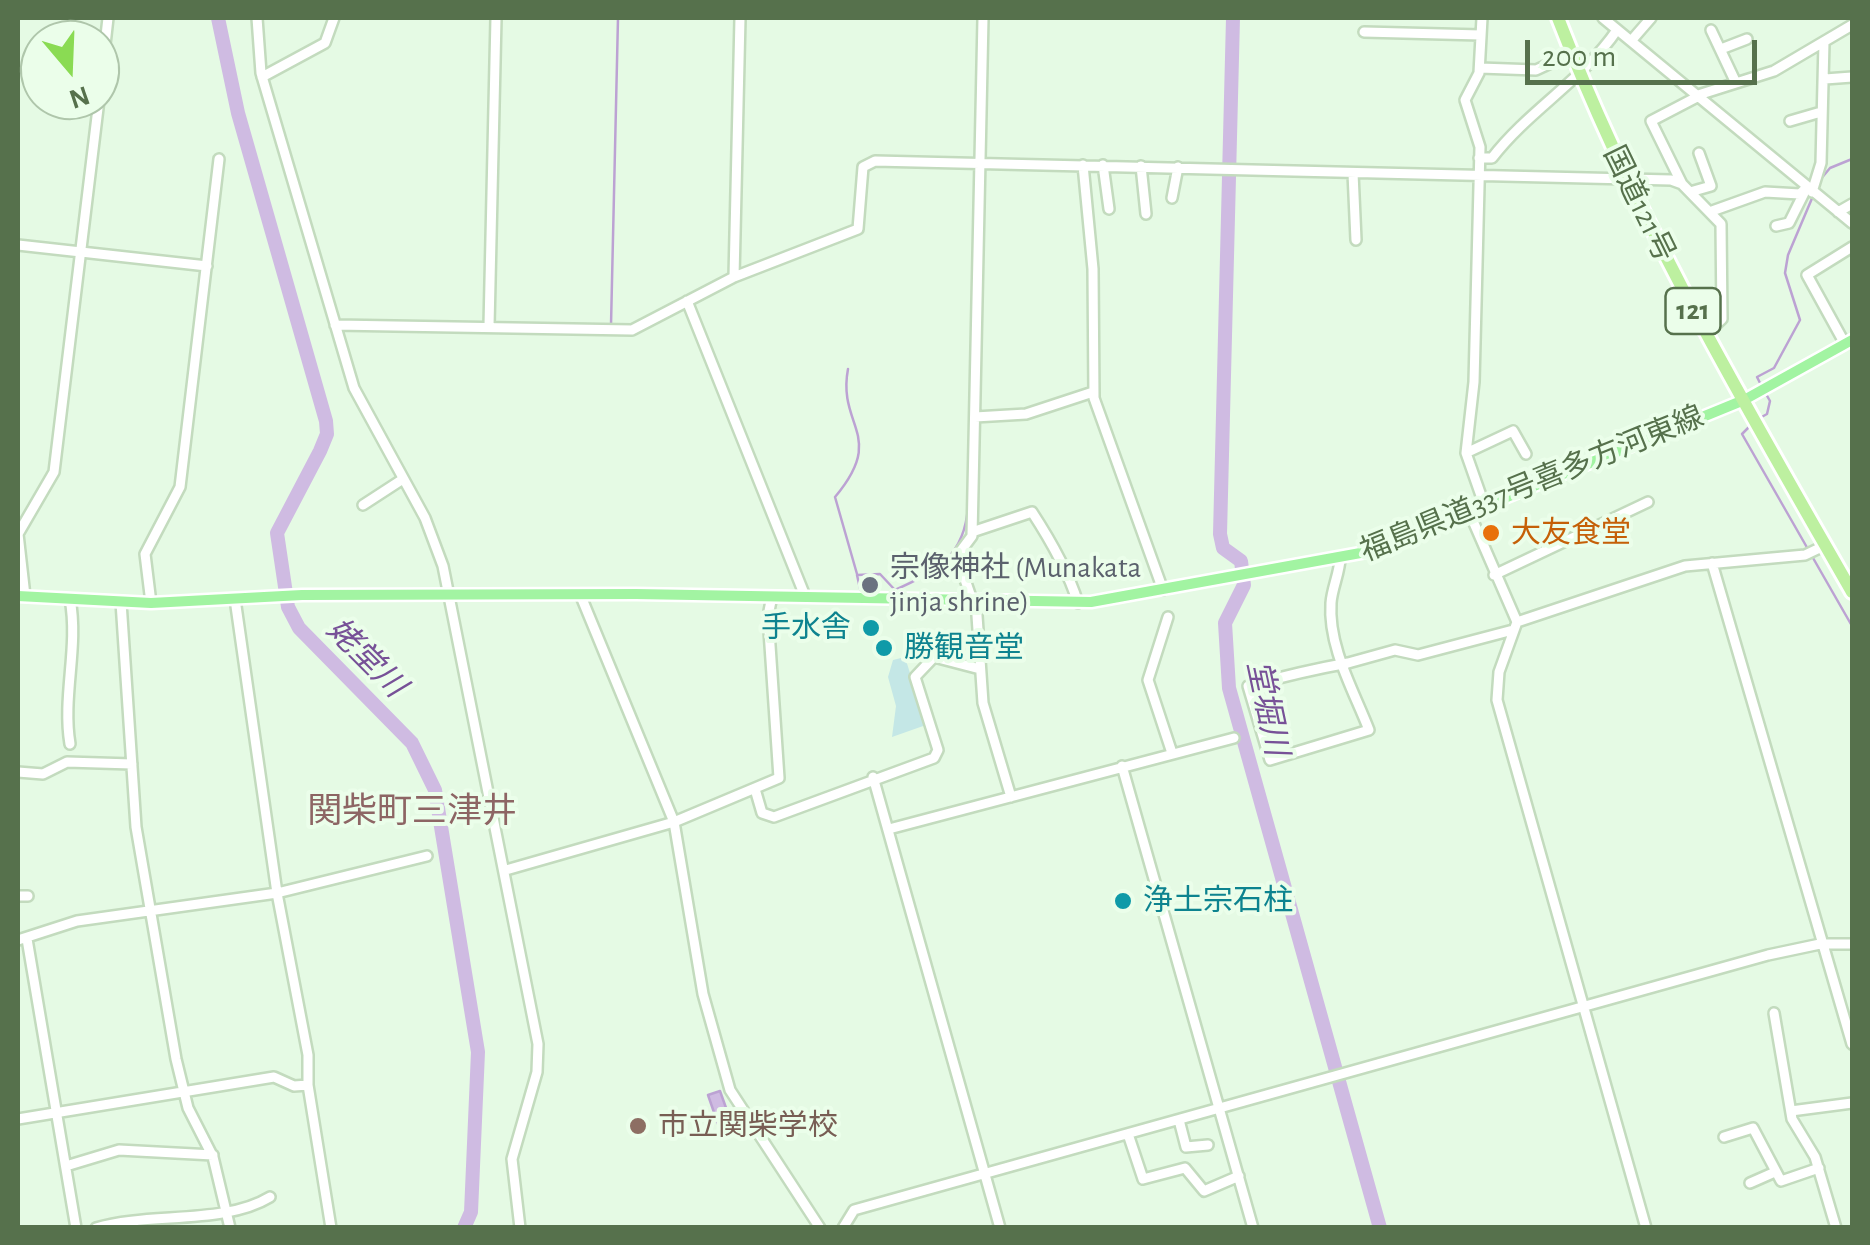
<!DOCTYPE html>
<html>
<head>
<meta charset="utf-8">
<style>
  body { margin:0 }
  #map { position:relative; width:1870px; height:1245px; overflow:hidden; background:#e5fae4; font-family:"Alegreya Sans",sans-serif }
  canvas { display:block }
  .frame { position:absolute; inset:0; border:20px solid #56714c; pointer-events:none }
  .north { position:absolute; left:20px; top:20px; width:100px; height:100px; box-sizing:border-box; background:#ebfeea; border:2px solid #afc6ab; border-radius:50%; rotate:161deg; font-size:28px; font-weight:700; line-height:40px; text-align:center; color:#56714c }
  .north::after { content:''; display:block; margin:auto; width:35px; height:45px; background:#8adb53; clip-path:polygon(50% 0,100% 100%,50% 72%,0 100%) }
  .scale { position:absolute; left:1525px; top:40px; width:232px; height:45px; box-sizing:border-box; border:5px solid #56714c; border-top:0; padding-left:12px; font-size:30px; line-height:35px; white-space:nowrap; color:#56714c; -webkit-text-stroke:8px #ebfeea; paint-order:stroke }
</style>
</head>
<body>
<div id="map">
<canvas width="1870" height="1245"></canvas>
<div class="frame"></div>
<div class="north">N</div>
<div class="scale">200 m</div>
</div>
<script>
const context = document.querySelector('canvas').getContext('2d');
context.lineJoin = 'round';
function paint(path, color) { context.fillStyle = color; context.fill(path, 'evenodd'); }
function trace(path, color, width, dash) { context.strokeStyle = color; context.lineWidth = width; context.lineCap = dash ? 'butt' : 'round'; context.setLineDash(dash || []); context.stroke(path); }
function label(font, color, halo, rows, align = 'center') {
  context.font = font + ' "Alegreya Sans","Noto Sans JP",sans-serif'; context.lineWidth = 8; context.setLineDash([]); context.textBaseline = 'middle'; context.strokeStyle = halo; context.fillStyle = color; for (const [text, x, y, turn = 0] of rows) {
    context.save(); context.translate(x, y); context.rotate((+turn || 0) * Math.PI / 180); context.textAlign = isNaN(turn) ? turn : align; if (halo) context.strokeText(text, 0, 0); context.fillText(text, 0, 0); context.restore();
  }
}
const green = new Path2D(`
  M905,657L926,725L892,737L896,706L888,677L893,660Z`);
const water = new Path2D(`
  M720,1091L730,1119L718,1124L708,1095Z`);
const stream = new Path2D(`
  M1820,180L1830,168L1852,159
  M611,325L618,18
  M848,369C837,427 887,435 835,497L857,574
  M1762,387L1757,377L1774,368L1800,320L1785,273L1788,255L1813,196
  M1758,419L1767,414L1770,401L1766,394
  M1752,424L1742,434L1852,626
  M861,593L857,575L880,574L895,590C935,572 965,557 968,506`);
const river = new Path2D(`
  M218,18L238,113L326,421L327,434L320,451L277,533L288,607L299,628L412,743L435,790L478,1052L471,1212L464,1228
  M1233,18L1220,534L1223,548L1241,561L1244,585L1225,623L1229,688L1380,1228`);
const minor = new Path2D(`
  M257,18L261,73L354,388L425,518L443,566L538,1044L537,1072L512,1159L520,1228
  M1482,18L1479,73L1465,100L1480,147L1474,382L1466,453L1485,507
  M1603,18L1852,223
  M1711,30L1736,83
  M1364,32L1481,35
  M1631,41L1651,18
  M1721,49L1747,39
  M1480,68L1536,70L1549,64
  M262,77L325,43L334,18
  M1825,79L1852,77
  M100,89L108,18
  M1695,96L1774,71L1852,25
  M1790,121L1821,112
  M1479,158H1492C1529,110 1582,81 1617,30
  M1083,165L1093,269L1094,398L1163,590
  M1103,165L1109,209
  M1141,166L1146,214
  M1353,173L1356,240
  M1682,184L1651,121L1697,97
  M1690,192L1711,186L1699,153
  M1812,192L1821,163L1824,42
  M1172,198L1178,167
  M1712,211L1765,192L1800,194L1805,189
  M1838,212L1852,204
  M1776,226L1789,223L1804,193
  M18,245L207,266
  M734,277L740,18
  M687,301L805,596
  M335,325L632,330L734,277L858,229L863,167L875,161L1671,180L1682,184L1721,224L1722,319L1705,335
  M489,326L496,18
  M1845,344L1807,275L1852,247
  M975,417L1026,414L1093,392
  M1466,453L1513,431L1526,454
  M363,505L403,479
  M1470,514L1517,622L1499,672L1497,700L1646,1228
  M972,532L1032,512C1049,538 1069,574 1078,603
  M1340,558C1340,572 1332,588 1331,603C1328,647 1354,691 1369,730L1270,760L1248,686C1281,677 1314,669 1348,663L1395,650L1418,655L1513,630
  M1712,563L1852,1044
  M1494,575L1648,502
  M580,594L674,822L703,994L730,1090L820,1228
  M25,596L18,534L54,472L99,100
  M235,599L277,893L308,1055V1085L331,1228
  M972,600L957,556L972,536L983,18
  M976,601L983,703L1011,797
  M121,602L136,827L176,1059L188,1108L213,1157L230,1228
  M151,603L145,554L180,487L219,159
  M1168,617L1148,680L1172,753
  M1517,622L1685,566L1805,555L1826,545
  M70,744C62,696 79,647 70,599
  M1122,766L1253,1228
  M18,772L43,774L67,762L132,764
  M873,777L1000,1228
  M755,789L762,813L774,817L934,758L938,750L915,677L934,657L980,669
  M889,829L1234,738
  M506,870L674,822L779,778L768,616L772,596
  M18,896H28
  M27,939L76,1228
  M18,940L77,921L277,893L427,856
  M1774,1013L1792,1119L1815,1157L1836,1228
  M1791,1111L1852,1103
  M18,1119L274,1077L294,1086L308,1085
  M1179,1120L1186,1147L1208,1145
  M1128,1134L1143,1179L1185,1168L1204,1191L1239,1176
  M1724,1137L1753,1128L1781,1181L1819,1168
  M66,1166L119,1150L213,1155
  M1750,1183L1775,1172
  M96,1228C149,1212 224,1225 270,1197
  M843,1228L854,1210L1768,955L1820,944H1852`);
const major = new Path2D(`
  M18,596L151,603L302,595L636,594L1091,602L1377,550L1744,400L1852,340`);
const highway = new Path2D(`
  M1558,18C1636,220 1745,405 1852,592`);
const markers = [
  [1491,533,10,"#e8710a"],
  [870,585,10,"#6b7280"],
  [871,628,10,"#0f9aa8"],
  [884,648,10,"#0f9aa8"],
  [1123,901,10,"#0f9aa8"],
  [638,1126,10,"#8d6e63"]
];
const shields = [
  [1693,311,55]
];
const shieldNames = [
  ["121",1693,311]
];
const streetNames = [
  ["国道121号",1639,204,64],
  ["福島県道337号喜多方河東線",1532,484,-22]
];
const foodNames = [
  ["大友食堂",1511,533]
];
const worshipNames = [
  ["宗像神社 (Munakata",890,568],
  ["jinja shrine)",890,602]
];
const cultureNames = [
  ["手水舎",851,628,"right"],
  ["勝観音堂",904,648],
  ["浄土宗石柱",1143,901]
];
const educationNames = [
  ["市立関柴学校",658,1126]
];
const waterNames = [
  ["姥堂川",366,658,45],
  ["堂堀川",1267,708,78]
];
const quarterNames = [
  ["関柴町三津井",412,811]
];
paint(green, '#c4e7e6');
paint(water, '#cfbbe2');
trace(water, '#bca2d3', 2.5);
trace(stream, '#bca2d3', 2.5);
trace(river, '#cfbbe2', 14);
trace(minor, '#c3dbbe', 14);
trace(major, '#fff', 15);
trace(highway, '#fff', 18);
trace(minor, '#fff', 9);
trace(major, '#a2f4a2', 10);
trace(highway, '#bdf0a0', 12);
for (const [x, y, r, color] of markers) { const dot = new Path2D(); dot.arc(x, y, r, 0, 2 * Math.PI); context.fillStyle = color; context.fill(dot); trace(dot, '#ebfeea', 4); }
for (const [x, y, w] of shields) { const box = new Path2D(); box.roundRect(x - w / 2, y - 23, w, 46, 8); context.fillStyle = '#ebfeea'; context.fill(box); trace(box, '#56714c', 2.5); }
label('bold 28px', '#56714c', null, shieldNames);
label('30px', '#56714c', '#ebfeea', streetNames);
label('30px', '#c56008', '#ebfeea', foodNames, 'left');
label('30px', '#5b616d', '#ebfeea', worshipNames, 'left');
label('30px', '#0d838f', '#ebfeea', cultureNames, 'left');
label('30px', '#785e54', '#ebfeea', educationNames, 'left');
label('italic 32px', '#775197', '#ebfeea', waterNames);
label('35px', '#8d6564', '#ebfeea', quarterNames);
</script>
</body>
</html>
